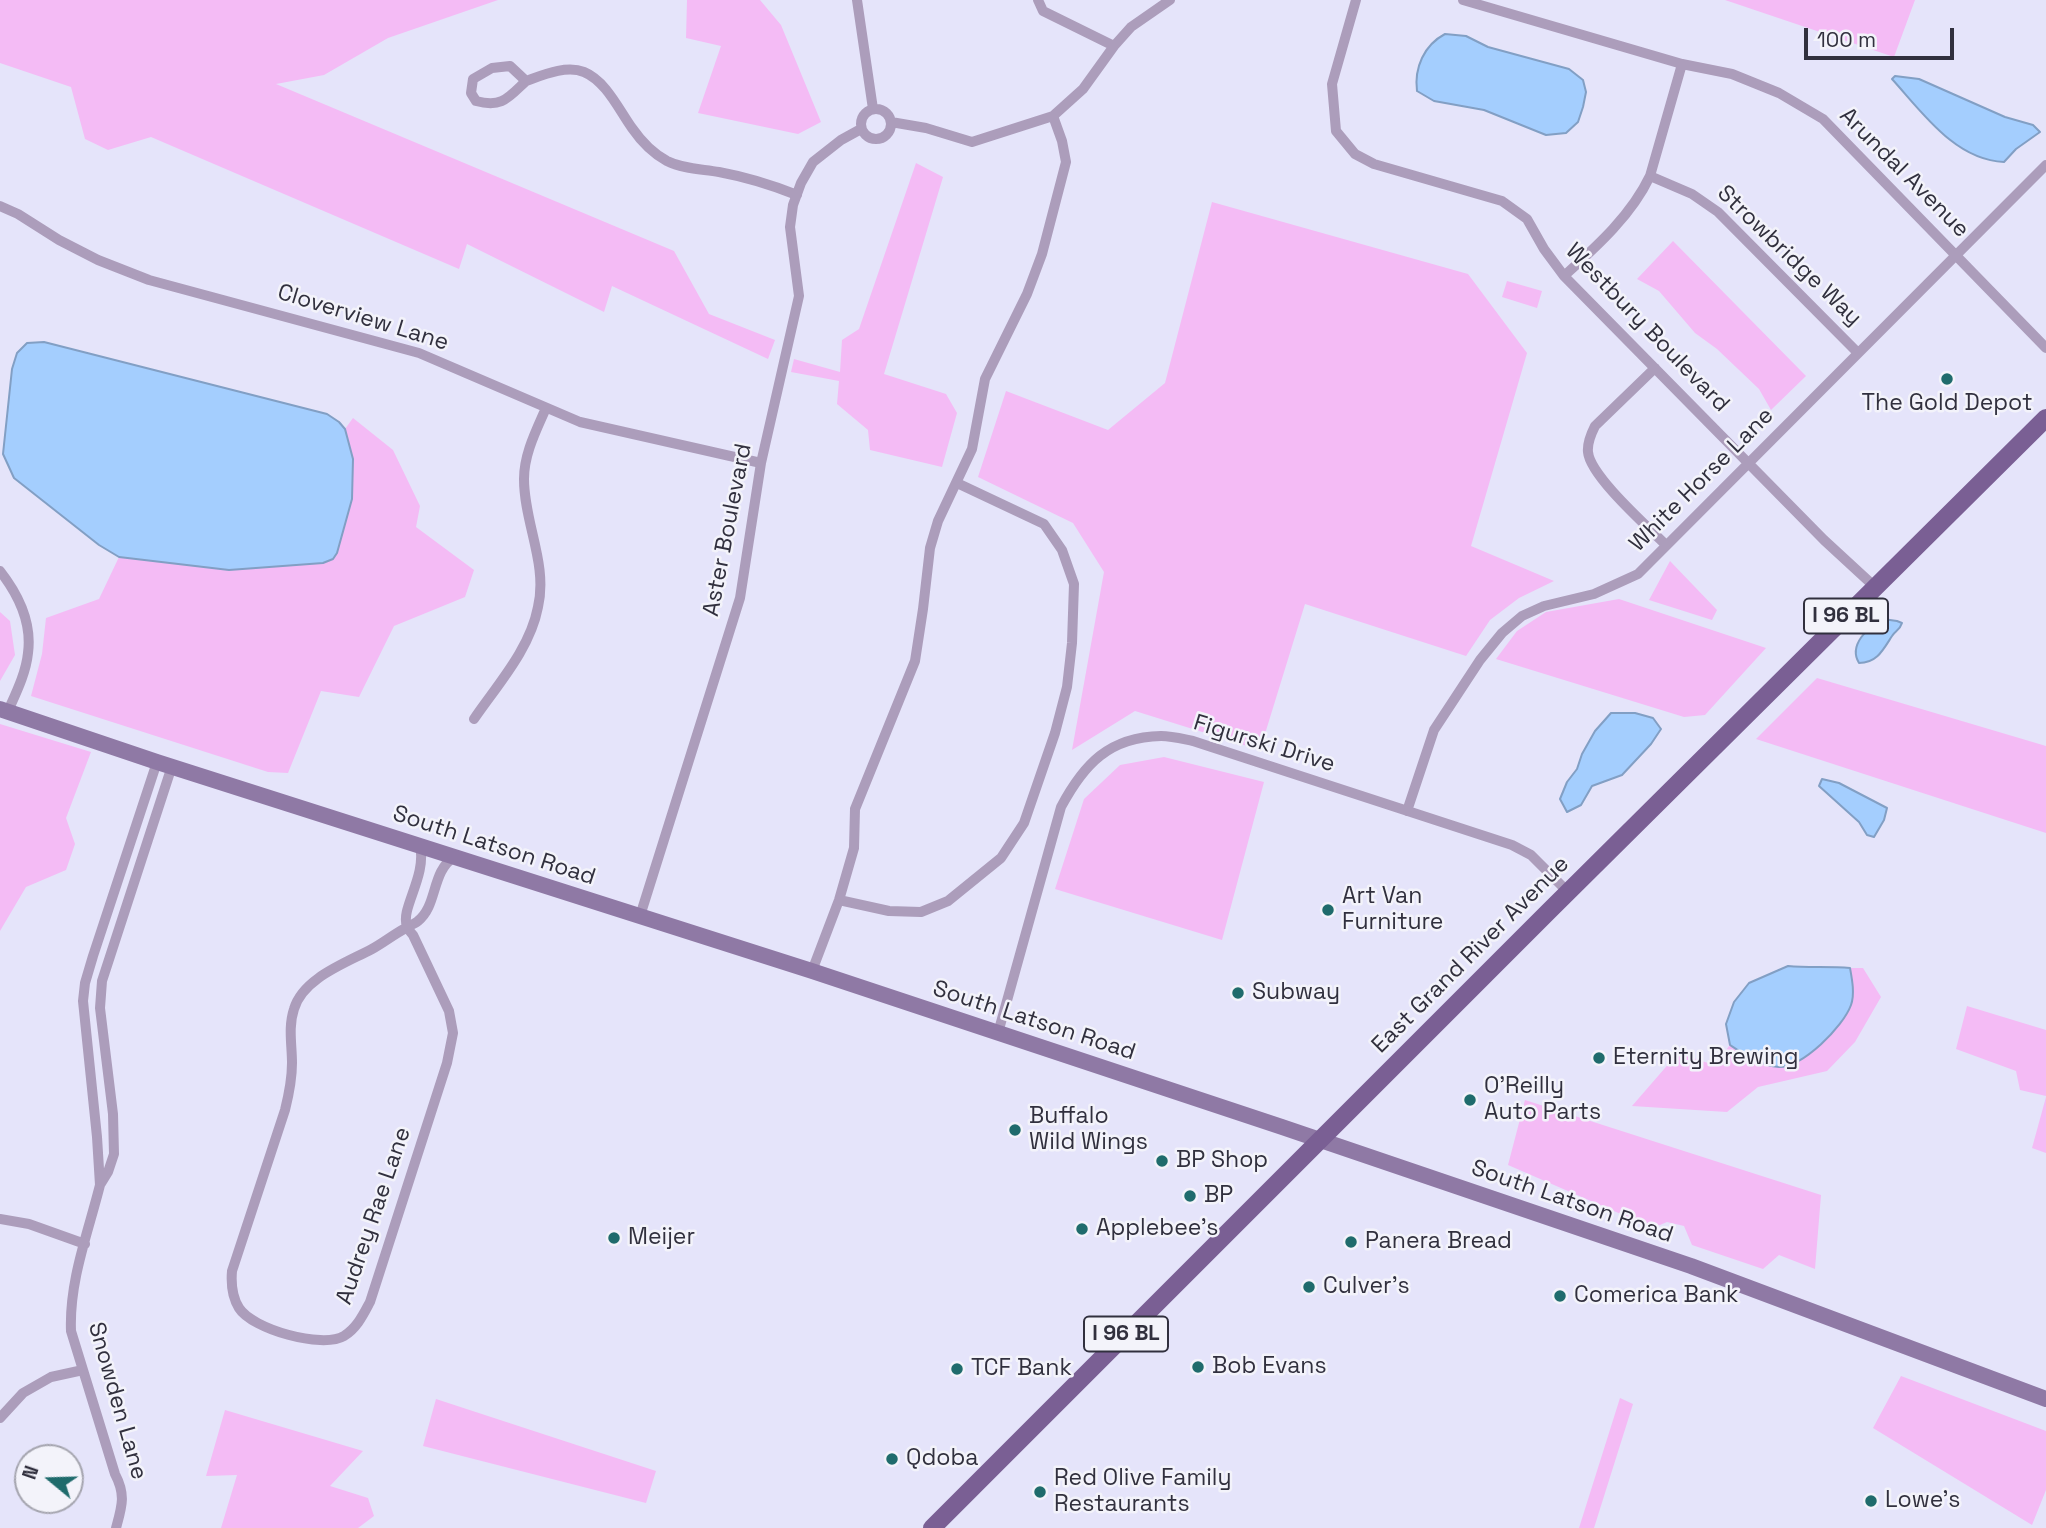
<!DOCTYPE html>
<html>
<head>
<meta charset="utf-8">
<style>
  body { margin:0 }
  #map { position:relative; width:2046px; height:1528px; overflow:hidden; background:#e5e4fa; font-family:"Space Grotesk",sans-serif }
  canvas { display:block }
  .north { position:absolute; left:14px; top:1444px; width:70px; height:70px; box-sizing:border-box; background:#f3f3fa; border:2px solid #a5a5af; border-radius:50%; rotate:289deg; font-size:19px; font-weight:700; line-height:28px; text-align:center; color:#31303e }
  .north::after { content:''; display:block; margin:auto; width:24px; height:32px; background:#1f6b6c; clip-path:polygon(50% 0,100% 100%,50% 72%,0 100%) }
  .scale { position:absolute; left:1804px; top:28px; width:150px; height:32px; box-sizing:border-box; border:4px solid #31303e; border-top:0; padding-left:9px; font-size:21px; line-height:24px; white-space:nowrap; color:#31303e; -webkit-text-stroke:5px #f3f3fa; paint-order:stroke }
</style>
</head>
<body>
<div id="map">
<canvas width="2046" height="1528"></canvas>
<div class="north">N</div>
<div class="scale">100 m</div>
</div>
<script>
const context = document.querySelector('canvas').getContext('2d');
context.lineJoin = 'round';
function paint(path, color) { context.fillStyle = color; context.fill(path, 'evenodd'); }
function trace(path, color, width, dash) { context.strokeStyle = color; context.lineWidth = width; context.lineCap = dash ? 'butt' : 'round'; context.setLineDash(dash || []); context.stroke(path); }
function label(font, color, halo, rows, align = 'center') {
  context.font = font + ' "Space Grotesk",sans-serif'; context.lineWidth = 5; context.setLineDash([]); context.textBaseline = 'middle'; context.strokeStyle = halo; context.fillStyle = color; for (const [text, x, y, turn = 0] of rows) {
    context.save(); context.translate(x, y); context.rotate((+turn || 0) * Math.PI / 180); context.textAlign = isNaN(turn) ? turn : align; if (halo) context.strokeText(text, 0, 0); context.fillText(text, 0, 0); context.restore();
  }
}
const green = new Path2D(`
  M0,0H498L388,38L324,75L276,84L674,251L709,314L775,340L768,359L612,286L604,312L467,244L459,269L151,137L108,150L85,139L71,87L0,63Z
  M687,0H760L781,25L821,122L798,134L698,113L721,46L686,38Z
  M1725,0H1915L1894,57Z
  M916,163L943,177L884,374L946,394L957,413L942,467L870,450L868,430L837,404L839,381L791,372L794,359L840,372L842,340L859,329Z
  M1212,202L1468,274L1527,353L1471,546L1554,581L1519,598L1490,620L1466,656L1305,604L1260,750L1135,711L1072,750L1104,572L1073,523L978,477L1006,391L1108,430L1165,383Z
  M1673,241L1806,376L1771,410L1759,389L1717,349L1695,333L1659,291L1637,279Z
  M1507,281L1542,291L1537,308L1502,297Z
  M353,418L393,450L420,506L416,527L474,570L465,597L394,626L359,697L321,691L288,773L268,772L31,696L42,654L46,618L99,599L119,557L229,570L353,459L345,429Z
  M1670,561L1717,610L1712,620L1649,600Z
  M1619,599L1766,648L1705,715L1684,717L1496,659L1517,631L1546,612Z
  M0,612L10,621L15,655L0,681Z
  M1817,678L2046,746V833L1756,739Z
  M0,724L91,752L66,818L75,844L66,870L26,887L0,931Z
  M1164,757L1264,782L1222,940L1055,889L1084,799L1120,765Z
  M1850,968H1863L1881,997L1855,1042L1827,1071L1758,1087L1727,1112L1632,1106L1678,1053L1714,1065L1730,1045C1745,1055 1761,1066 1779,1067C1803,1067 1843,1027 1851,1005C1855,994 1852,979 1850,968Z
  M1967,1006L2046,1030V1096L2020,1090L2016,1071L1956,1049Z
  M2046,1097V1153L2032,1148Z
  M1525,1100L1821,1195L1815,1269L1779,1255L1763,1269L1692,1245L1684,1226L1667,1222L1653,1228L1508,1165Z
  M1901,1376L2046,1431V1490L2032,1525L1873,1428Z
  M1620,1398L1633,1404L1594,1528H1579Z
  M436,1399L656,1471L646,1503L423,1446Z
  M225,1410L363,1451L330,1486L368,1498L374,1516L358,1528H221L237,1475L206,1476Z`);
const water = new Path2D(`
  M1445,34L1466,36L1488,47L1569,69L1583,80L1586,92L1583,107L1578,122L1566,133L1546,135L1484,110L1434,101L1417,91C1414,68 1424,45 1445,34Z
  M1895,76L1919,79L2005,117L2033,125L2040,132L2016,149L2004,162C1955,160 1922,112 1892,79Z
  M44,342L327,414L339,422L345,429L353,459L352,499L337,553L333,559L323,563L229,570L119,557L99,545L14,478L3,454L12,369L17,353L27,343Z
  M1883,619L1897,621L1902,623C1900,630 1895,631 1892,636C1883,650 1877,663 1859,663C1848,645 1868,627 1883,619Z
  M1611,713H1635L1653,718L1661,729L1651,744L1622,775L1592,786L1581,805L1567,812L1560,799L1567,782L1577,769L1582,754L1595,731Z
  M1822,779L1839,783L1887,808L1884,820L1874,837L1867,835L1859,822L1819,786Z
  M1788,966C1809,968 1829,966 1850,968C1852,979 1855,994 1851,1005C1843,1027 1803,1067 1779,1067C1761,1066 1745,1055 1730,1045L1726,1024L1734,1002L1749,983Z`);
const minor = new Path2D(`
  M857,0L873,109
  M1038,0L1043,11L1114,46
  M1356,0L1332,84L1336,131L1355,154L1374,164L1502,201L1527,219L1544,249L1564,276L1824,540L1875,587
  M1463,0L1682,64L1732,74L1779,93L1823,119L2046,348
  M526,81C508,98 502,108 476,101L471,93L473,79L492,68L510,66L526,81C543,75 566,65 584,72C606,81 619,110 632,128C641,141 654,154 667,161C683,169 702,169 719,172C746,177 772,185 797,195
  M861 124a15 15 0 1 1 30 0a15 15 0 1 1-30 0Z
  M891,122L926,128L972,142L1053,116L1083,89L1114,46L1131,27L1170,0
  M1650,176L1692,194L1718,212L1858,353
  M0,206L18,214L59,240L98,260L149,280L419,353L580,422L761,463
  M1564,276C1596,247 1631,216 1650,176L1682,64
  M1655,368L1595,426C1591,434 1587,443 1588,452C1590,476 1648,527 1666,545
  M0,571C18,594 32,623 28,653C26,673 16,693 8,711
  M474,719C498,684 530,649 538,607C548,564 524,523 524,479C524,454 536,431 546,408
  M1407,811L1434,730L1480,660L1502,633L1522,616L1544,606L1594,594L1638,574L2046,165
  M420,846C427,876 400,909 407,926C407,928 412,934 413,935L449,1011L453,1033L447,1063L370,1302C363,1315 357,1328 344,1336C322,1349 252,1329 239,1308C232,1297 231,1283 232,1271L285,1110C289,1094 292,1079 292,1063C292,1045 288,1027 294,1009C303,978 346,963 372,949C383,943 393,935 404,929C408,926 415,924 418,921C438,905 431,872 454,857
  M839,900L889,911L921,912L948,901L1001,858L1024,823L1055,733L1067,687L1072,643L1074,584L1062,550L1044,524L957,483
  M640,916L740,598L761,463L799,296L790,227L793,205L801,183L813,162L841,140L861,129
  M812,971L839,900L854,848L855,809L915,661L923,609L930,548L938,521L972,449L985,379L1027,294L1042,254L1066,162L1062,141L1053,116
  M998,1033L1061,807C1084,764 1109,737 1161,736C1172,736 1183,739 1193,741L1512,845L1531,855L1568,892
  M100,1185L97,1137L83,1001L85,983L93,956L157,762
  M0,1219L29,1224L85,1244
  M0,1418L23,1393L51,1377L83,1370
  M116,1528C122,1506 126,1495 115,1474L71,1331C69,1281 88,1233 100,1185L108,1172L114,1154L113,1114L100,1008L102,981L172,766`);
const secondary = new Path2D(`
  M0,709L157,762L812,971L1282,1127L1691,1266L2046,1399`);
const primary = new Path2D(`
  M932,1528L1550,910L2046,418`);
const markers = [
  [1947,379,7,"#1f6b6c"],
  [1328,910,7,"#1f6b6c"],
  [1238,993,7,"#1f6b6c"],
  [1599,1058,7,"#1f6b6c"],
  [1470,1100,7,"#1f6b6c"],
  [1015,1130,7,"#1f6b6c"],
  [1162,1161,7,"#1f6b6c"],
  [1190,1196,7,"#1f6b6c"],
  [1082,1229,7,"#1f6b6c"],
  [614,1238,7,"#1f6b6c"],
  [1351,1242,7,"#1f6b6c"],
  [1309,1287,7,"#1f6b6c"],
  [1560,1296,7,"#1f6b6c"],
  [1198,1367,7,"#1f6b6c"],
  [957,1369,7,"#1f6b6c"],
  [892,1459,7,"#1f6b6c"],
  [1040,1492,7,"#1f6b6c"],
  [1871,1501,7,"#1f6b6c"]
];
const shields = [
  [1846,616,84],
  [1126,1334,84]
];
const shieldNames = [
  ["I 96 BL",1846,616],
  ["I 96 BL",1126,1334]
];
const streetNames = [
  ["Arundal Avenue",1904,173,45],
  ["Strowbridge Way",1789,256,44],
  ["Cloverview Lane",363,318,17],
  ["Westbury Boulevard",1647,328,46],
  ["White Horse Lane",1702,480,-45],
  ["Aster Boulevard",728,530,-79],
  ["Figurski Drive",1264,744,17],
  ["South Latson Road",494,846,18],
  ["East Grand River Avenue",1471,955,-45],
  ["South Latson Road",1034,1021,18],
  ["South Latson Road",1572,1202,19],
  ["Audrey Rae Lane",374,1216,-71],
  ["Snowden Lane",117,1401,74]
];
const poiNames = [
  ["The Gold Depot",1947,404,"center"],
  ["Art Van",1342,897],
  ["Furniture",1342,923],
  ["Subway",1252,993],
  ["Eternity Brewing",1613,1058],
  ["O'Reilly",1484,1087],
  ["Auto Parts",1484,1113],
  ["Buffalo",1029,1117],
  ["Wild Wings",1029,1143],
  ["BP Shop",1176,1161],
  ["BP",1204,1196],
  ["Applebee's",1096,1229],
  ["Meijer",628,1238],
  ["Panera Bread",1365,1242],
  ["Culver's",1323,1287],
  ["Comerica Bank",1574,1296],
  ["Bob Evans",1212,1367],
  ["TCF Bank",971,1369],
  ["Qdoba",906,1459],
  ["Red Olive Family",1054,1479],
  ["Restaurants",1054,1505],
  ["Lowe's",1885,1501]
];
paint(green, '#f4bbf5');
paint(water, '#a4cefe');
trace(water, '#829fc4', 2);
trace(minor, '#ac9dbb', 10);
trace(secondary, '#8f79a5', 16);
trace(primary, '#7a5f94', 18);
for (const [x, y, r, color] of markers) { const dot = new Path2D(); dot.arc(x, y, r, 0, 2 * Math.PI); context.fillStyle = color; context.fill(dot); trace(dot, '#f3f3fa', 2.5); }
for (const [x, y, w] of shields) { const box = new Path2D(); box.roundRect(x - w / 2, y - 17.5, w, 35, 5); context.fillStyle = '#f3f3fa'; context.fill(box); trace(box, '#31303e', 2); }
label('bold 21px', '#31303e', null, shieldNames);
label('23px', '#31303e', '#f3f3fa', streetNames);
label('23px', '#31303e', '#f3f3fa', poiNames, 'left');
</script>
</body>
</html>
